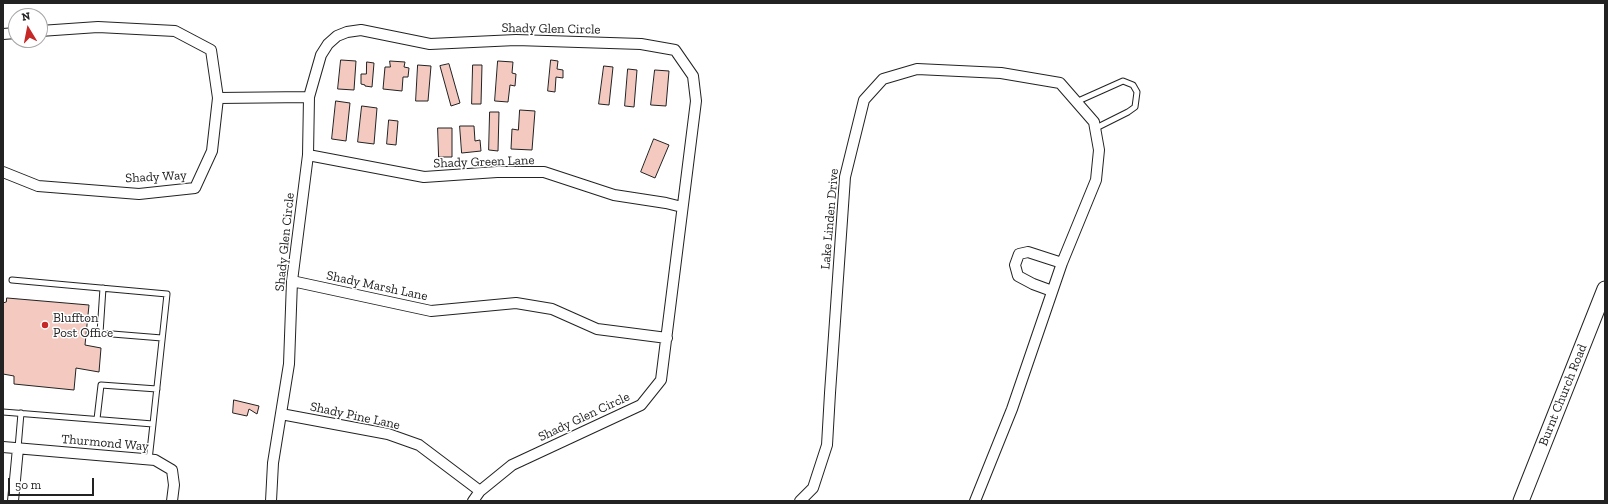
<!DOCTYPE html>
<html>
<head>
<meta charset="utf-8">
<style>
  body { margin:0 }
  #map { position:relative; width:1608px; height:504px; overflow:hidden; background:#fff; font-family:"Zilla Slab",serif }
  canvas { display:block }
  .frame { position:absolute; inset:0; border:4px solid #222; pointer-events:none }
  .north { position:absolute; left:8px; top:8px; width:40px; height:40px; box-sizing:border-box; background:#fff; border:1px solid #a7a7a7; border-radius:50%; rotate:350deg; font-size:11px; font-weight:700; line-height:16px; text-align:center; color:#222 }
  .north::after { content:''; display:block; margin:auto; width:14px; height:18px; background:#c62828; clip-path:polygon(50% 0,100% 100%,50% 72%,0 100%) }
  .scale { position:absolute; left:8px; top:478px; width:86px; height:18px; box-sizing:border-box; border:2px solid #222; border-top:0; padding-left:5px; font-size:12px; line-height:14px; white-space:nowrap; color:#222; -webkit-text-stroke:3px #fff; paint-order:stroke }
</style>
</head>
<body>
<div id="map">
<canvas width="1608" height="504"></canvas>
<div class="frame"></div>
<div class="north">N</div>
<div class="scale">50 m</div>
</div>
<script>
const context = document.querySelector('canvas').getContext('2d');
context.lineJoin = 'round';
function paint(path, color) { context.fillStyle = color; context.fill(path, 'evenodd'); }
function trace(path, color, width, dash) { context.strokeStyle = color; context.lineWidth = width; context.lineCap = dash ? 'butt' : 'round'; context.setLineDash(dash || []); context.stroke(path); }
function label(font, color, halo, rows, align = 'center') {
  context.font = font + ' "Zilla Slab",serif'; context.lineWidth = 3; context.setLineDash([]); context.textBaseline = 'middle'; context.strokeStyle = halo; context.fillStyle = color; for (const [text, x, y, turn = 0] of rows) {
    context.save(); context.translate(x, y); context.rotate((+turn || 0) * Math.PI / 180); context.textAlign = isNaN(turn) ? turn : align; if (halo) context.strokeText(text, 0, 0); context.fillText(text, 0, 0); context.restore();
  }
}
const building = new Path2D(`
  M341,60L356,61L354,90L338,89Z
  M551,60L558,61L557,69L563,70V78L556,77L555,92L548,91Z
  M390,61L405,62L404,67L409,68L408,77H403L402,91L383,89L385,67H390Z
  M498,61L513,62L512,73L516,74L515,86L510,85L508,102L495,101Z
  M367,62L374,63L372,87L365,86V85L361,84V74H366Z
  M449,64L460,103L451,106L440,66Z
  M418,65L431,66L428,101H416Z
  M473,65H482L481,104H472Z
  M604,66L613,67L609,105L599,104Z
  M628,69L637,70L634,107L625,106Z
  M655,70L669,71L666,106L651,105Z
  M336,101L350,103L346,141L332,139Z
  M362,106L377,108L374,144L358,142Z
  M520,110L535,111L532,150L511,149L512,129L518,130Z
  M490,112H499L498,151L489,150Z
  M389,120L398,121L396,145L387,144Z
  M460,126H474L475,141L480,140L481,151L462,153Z
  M438,128H452V157H439Z
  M654,139L669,145L655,178L641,172Z
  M7,298L89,305L85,345L101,348L99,372L76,368L74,390L14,384V376L3,374V303L6,302Z
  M234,400L259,406L257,414L249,409L247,416L233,413Z`);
const service = new Path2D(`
  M1076,102L1123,81L1133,85L1137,92L1135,107L1128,112L1096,128
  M12,280L167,294L153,424
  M103,288L100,333L162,338
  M3,412L153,424L149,460
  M97,419L101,385L157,389
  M18,448L21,413`);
const minor = new Path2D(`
  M3,34L16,33
  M218,98L309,97
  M308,155L424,177L497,172H544L614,195L666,203L682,207
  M3,172L38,186L139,194L195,188L212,151L218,98L211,50L175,31L98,27L40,31
  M292,281L431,311L516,303L552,309L597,329L667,338
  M1052,291L1033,284L1018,276L1015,265L1019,254L1028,252L1062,263
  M281,414L388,434L419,445L480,491
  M3,447L155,460L172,470L174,485L172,501
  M13,501L18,448
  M271,501L273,463L289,364L292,281L308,155L309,97L321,55L328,44L337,36L347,32L361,30L430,44L516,40L641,44L675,50L693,76L696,101L661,380L641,405L512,465L480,491L473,501
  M800,501L813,488L827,445L830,393L845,177L864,100L883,79L917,69L1001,73L1060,83L1094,122L1099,150L1096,180L1062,263L1012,409L975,501`);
const secondary = new Path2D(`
  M1521,501L1605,289`);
const markers = [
  [45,325,4,"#c62828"]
];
const streetNames = [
  ["Shady Glen Circle",551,29,1],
  ["Shady Green Lane",484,162,-2],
  ["Shady Way",156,177,-3],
  ["Lake Linden Drive",830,219,-85],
  ["Shady Glen Circle",285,242,-84],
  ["Shady Marsh Lane",377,286,12],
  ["Burnt Church Road",1563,395,-68],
  ["Shady Pine Lane",355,416,12],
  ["Shady Glen Circle",584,417,-25],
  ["Thurmond Way",105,443,5]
];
const poiNames = [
  ["Bluffton",53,318],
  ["Post Office",53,333]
];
paint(building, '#f3c9c0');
trace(building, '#222', 1);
trace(service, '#222', 7);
trace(minor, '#222', 12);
trace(secondary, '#222', 17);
trace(service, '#fff', 5);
trace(minor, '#fff', 10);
trace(secondary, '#fff', 15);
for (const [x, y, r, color] of markers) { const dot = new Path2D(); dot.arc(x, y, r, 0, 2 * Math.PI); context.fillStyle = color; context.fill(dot); trace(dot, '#fff', 1.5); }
label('13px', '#222', '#fff', streetNames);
label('13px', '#222', '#fff', poiNames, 'left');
</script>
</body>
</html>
